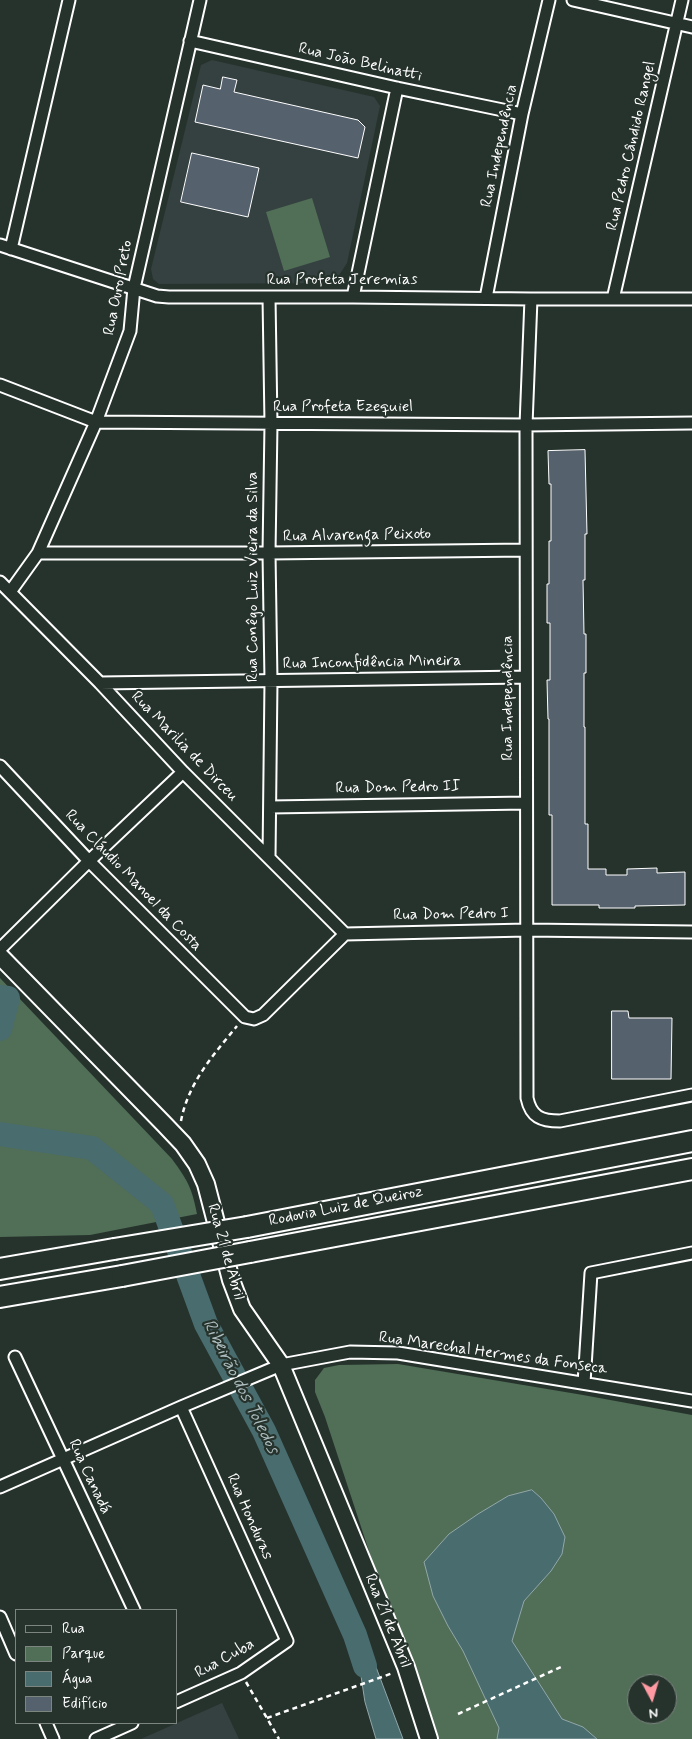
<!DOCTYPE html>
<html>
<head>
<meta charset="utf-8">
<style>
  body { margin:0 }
  #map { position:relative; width:692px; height:1739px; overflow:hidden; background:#26332d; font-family:Mynerve,sans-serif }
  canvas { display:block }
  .legend { position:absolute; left:15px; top:1609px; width:162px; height:115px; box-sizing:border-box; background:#26332d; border:1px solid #7d8581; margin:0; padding:6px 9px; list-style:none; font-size:15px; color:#fff }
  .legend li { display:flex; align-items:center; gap:10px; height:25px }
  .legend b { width:25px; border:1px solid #7d8581 }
  .north { position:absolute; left:627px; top:1674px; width:50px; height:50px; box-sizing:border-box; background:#26332d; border:1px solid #7d8581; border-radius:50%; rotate:174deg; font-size:14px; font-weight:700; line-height:20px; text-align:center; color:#fff }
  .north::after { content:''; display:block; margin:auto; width:18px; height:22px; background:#ff9aa2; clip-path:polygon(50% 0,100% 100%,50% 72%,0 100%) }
</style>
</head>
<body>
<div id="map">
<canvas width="692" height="1739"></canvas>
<ul class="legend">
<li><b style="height:6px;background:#26332d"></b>Rua</li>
<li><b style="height:14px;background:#516e57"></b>Parque</li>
<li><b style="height:14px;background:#496c6f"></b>Água</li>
<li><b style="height:14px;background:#56616e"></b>Edifício</li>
</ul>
<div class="north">N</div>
</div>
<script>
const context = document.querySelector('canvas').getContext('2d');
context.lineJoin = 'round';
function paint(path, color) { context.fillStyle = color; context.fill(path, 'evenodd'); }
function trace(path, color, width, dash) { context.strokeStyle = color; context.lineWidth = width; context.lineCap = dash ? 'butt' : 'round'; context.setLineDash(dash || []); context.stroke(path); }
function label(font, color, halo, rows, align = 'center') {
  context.font = font + ' Mynerve,sans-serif'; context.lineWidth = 4.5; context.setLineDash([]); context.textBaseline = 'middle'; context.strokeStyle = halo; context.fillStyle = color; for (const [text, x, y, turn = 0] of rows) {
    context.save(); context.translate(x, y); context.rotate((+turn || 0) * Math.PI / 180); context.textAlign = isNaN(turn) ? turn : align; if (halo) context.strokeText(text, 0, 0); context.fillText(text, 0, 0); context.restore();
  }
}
const built = new Path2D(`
  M212,60L374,97L380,106L347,263L334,283L159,284L153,279L151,269L201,65Z
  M222,1703L239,1739H141Z`);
const green = new Path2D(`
  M312,198L330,257L284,271L266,212Z
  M0,978L172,1159C188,1181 192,1188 197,1214L90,1235L0,1237Z
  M398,1364L583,1395L692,1415V1739H438L412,1665L386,1603L325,1417L315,1392V1380L324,1368L339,1365ZM637,1684H667V1714H637Z`);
const water = new Path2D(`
  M532,1490L541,1498L554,1514L565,1537L562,1554L551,1571L524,1601L512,1641L562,1719L583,1727L597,1739H497L499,1728L463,1651L448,1626L433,1596L424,1562L449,1534L478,1514L508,1496Z
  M355,1635L373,1659L403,1739H376L365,1702Z`);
const river = new Path2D(`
  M0,997L8,998L0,1029
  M0,1134L92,1148L162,1204L206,1324L264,1431L355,1635L365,1666`);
const building = new Path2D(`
  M223,77L237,80L234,92L358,120L365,127L358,158L195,122L203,85L220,89Z
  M192,153L259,168L248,217L181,202Z
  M585,450L587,534H585V580H583L584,634H586V673H584V727H585V824H588V869H606V875H627V869L657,868V873L685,872V905L635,906V908H599V905H552V815H549V719H548L547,680H550V623H547V584H549V541H551V484H549L548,451Z
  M612,1011H628L629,1018H672L671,1079H612Z`);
const path = new Path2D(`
  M181,1121C188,1083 214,1054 237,1026
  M246,1682L279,1739
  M458,1714L563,1666
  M267,1718L393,1673`);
const street = new Path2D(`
  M573,0L692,27
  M190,41L397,88L522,114
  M0,245L157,296L169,297H353L531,299H692
  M11,249L69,0
  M353,297L397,88
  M486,298L522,114L549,0
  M531,299L526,425L527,1098C531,1117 541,1121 560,1121L692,1095
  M613,299L682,0
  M0,385L96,422L526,425L692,423
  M38,553H269L526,550
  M0,582L100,683L183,772L345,934
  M10,592L38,553L96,422L130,331L134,288L200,0
  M100,683L525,677
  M0,766L89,861L245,1017L254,1019L263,1015L345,934L527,930L692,932
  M270,807L526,803
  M269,858L271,681L269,553L271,424L269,297
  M0,949L89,861L183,772
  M15,1357L134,1610
  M584,1383L591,1273L692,1253
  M0,1487L181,1407L281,1365L350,1352L398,1353L692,1401
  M0,1617L16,1654
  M176,1702L241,1673L287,1641L181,1407
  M46,1723L53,1739
  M96,1739L132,1723`);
const secondary = new Path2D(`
  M0,956L164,1124L183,1144L197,1164L206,1184L231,1280L242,1309L281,1365L406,1667L429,1739`);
const highway = new Path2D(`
  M247,1227L692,1141
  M250,1252L692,1169
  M0,1269L114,1249
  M0,1297L122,1276`);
const highwayBridge = new Path2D(`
  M114,1249L247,1227
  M122,1276L250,1252`);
const streetNames = [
  ["Rua João Belinatti",360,63,13],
  ["Rua Independência",500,146,-78],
  ["Rua Pedro Cândido Rangel",632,146,-77],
  ["Rua Profeta Jeremias",342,281],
  ["Rua Ouro Preto",119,288,-79],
  ["Rua Profeta Ezequiel",343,408],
  ["Rua Alvarenga Peixoto",357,536,-1],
  ["Rua Conêgo Luiz Vieira da Silva",254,577,-90],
  ["Rua Inconfidência Mineira",372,663,-1],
  ["Rua Independência",509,698,-90],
  ["Rua Marilia de Dirceu",184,747,46],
  ["Rua Dom Pedro II",398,788,-1],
  ["Rua Cláudio Manoel da Costa",133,881,46],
  ["Rua Dom Pedro I",451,915,-1],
  ["Rodovia Luiz de Queiroz",346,1207,-11],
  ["Rua 21 de Abril",225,1252,74],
  ["Rua Marechal Hermes da Fonseca",493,1354,8],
  ["Rua Canadá",89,1477,65],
  ["Rua Honduras",249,1517,66],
  ["Rua 21 de Abril",387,1621,68],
  ["Rua Cuba",225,1659,-29]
];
const waterNames = [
  ["Ribeirão dos Toledos",240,1387,63]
];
paint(built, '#344140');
paint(green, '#516e57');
paint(water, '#496c6f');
trace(water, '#92a7a9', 1);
trace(river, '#496c6f', 24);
paint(building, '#56616e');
trace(building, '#fff', 1);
trace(street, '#fff', 15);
trace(secondary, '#fff', 20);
trace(highway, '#fff', 24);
trace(path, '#fff', 2.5, [5, 4]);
trace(street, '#26332d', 11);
trace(secondary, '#26332d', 16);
trace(highway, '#26332d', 20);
trace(highwayBridge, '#fff', 24, []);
trace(highwayBridge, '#26332d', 20);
label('16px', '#fff', '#26332d', streetNames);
label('italic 18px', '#adbdbe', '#26332d', waterNames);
</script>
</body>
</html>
